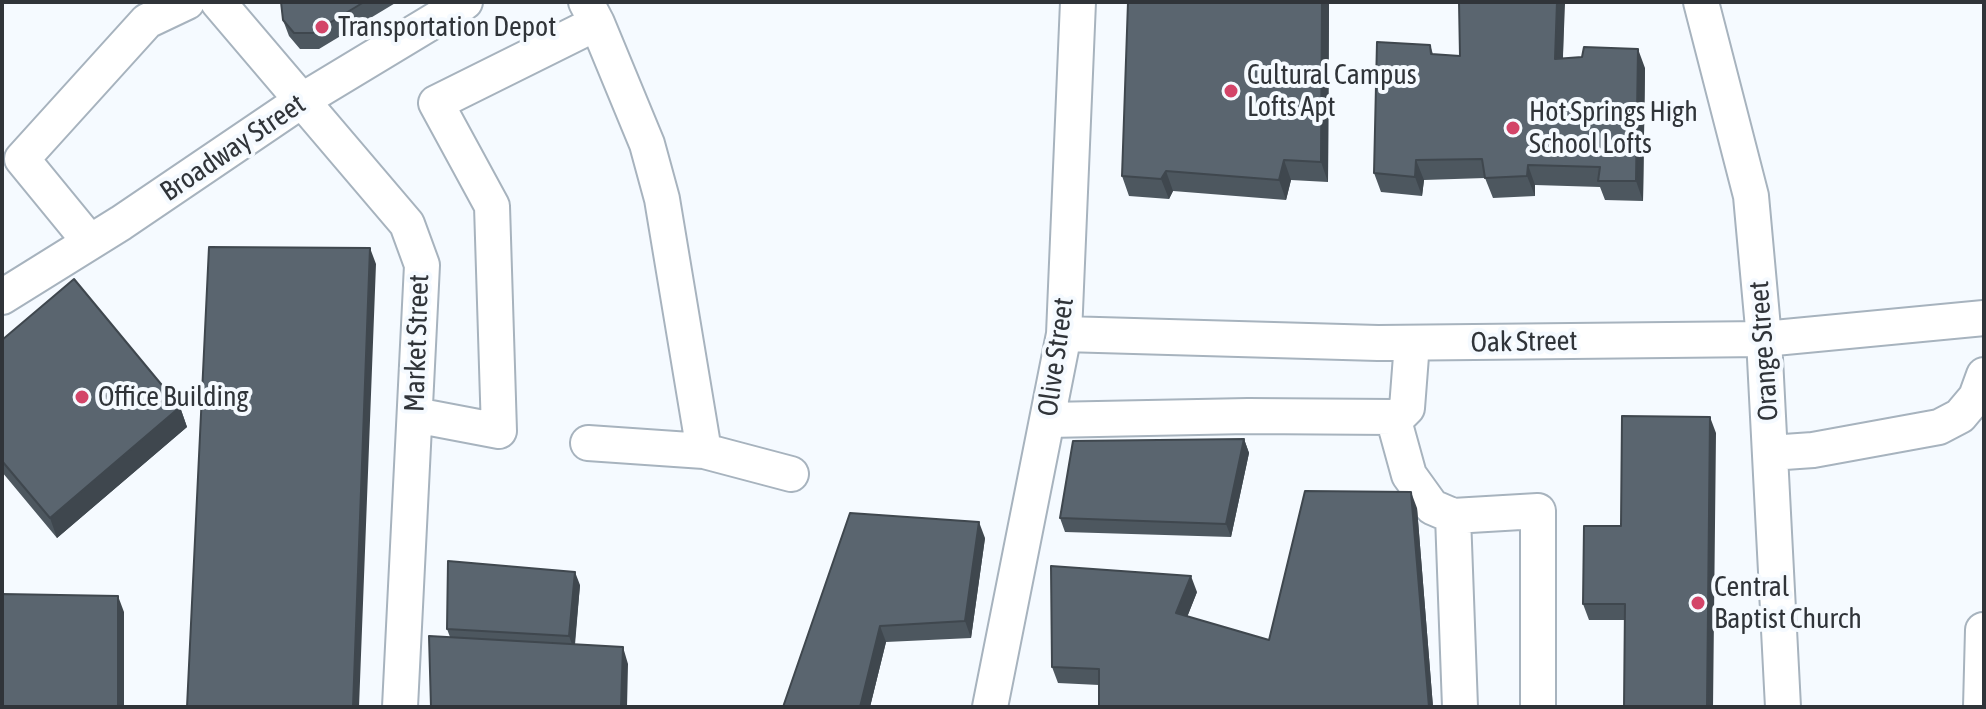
<!DOCTYPE html>
<html>
<head>
<meta charset="utf-8">
<style>
  body { margin:0 }
  #map { position:relative; width:1986px; height:709px; overflow:hidden; background:#f5faff; font-family:"Asap Condensed",sans-serif }
  canvas { display:block }
  .frame { position:absolute; inset:0; border:4px solid #303439; pointer-events:none }
</style>
</head>
<body>
<div id="map">
<canvas width="1986" height="709"></canvas>
<div class="frame"></div>
</div>
<script>
const context = document.querySelector('canvas').getContext('2d');
context.lineJoin = 'round';
function trace(path, color, width, dash) { context.strokeStyle = color; context.lineWidth = width; context.lineCap = dash ? 'butt' : 'round'; context.setLineDash(dash || []); context.stroke(path); }
function paint(path, color) { context.fillStyle = color; context.fill(path, 'evenodd'); }
function label(font, color, halo, rows, align = 'center') {
  context.font = font + ' "Asap Condensed",sans-serif'; context.lineWidth = 8; context.setLineDash([]); context.textBaseline = 'middle'; context.strokeStyle = halo; context.fillStyle = color; for (const [text, x, y, turn = 0] of rows) {
    context.save(); context.translate(x, y); context.rotate((+turn || 0) * Math.PI / 180); context.textAlign = isNaN(turn) ? turn : align; if (halo) context.strokeText(text, 0, 0); context.fillText(text, 0, 0); context.restore();
  }
}
const minor = new Path2D(`
  M218,2L407,224L422,265L400,707
  M1701,2L1751,196L1764,339L1783,707
  M90,242L22,159L147,21L187,2
  M2,297L121,223L301,101L465,2
  M1064,334L1378,343L1764,339L1984,318
  M415,415L499,431L492,206L436,103L597,23L586,2
  M1393,417L1409,475L1432,507L1453,516L1538,511V707
  M1048,420L1248,416L1393,417L1401,414L1407,408L1412,343
  M588,443L704,451L662,199L647,144L597,23
  M704,451L791,474
  M1770,453L1813,450L1939,427L1960,416L1976,397L1984,375
  M1453,516L1460,707
  M990,707L1064,334L1078,2
  M1981,707L1983,630`);
const wall = new Path2D(`
  M281,2H397L319,49H300L289,36L283,20Z
  M1329,2L1328,182L1291,180L1286,200L1173,191L1169,199L1129,196L1122,176Z
  M1459,2H1564L1563,58L1645,68L1643,201L1605,200L1600,187L1535,185V196L1493,198L1485,178L1424,180L1422,196L1381,192L1374,173L1430,45L1433,54L1460,56Z
  M2,340L180,407L187,427L57,538L2,472Z
  M1716,433L1625,620H1589L1583,604L1621,526Z
  M1244,439L1249,453L1231,537L1065,532L1060,518Z
  M1417,508L1433,707H1099V685L1058,683L1052,667L1197,592L1187,617L1269,640Z
  M985,538L971,638L886,642L870,707H783Z
  M580,585L575,645L628,664L450,637L447,629Z`);
const shadedWall = new Path2D(`
  M1322,2H1329L1328,182L1321,162Z
  M1557,2H1564L1565,4L1562,78L1555,59Z
  M1638,49L1645,68L1643,201L1636,181Z
  M1284,160L1291,180L1286,200L1279,180Z
  M1416,160L1424,180L1422,196L1415,177Z
  M1528,165L1535,185V196L1527,176Z
  M1166,171L1173,191L1169,199L1161,179Z
  M370,248L376,264L359,707H353Z
  M180,407L187,427L57,538L50,518Z
  M1710,417L1716,433L1713,707H1707Z
  M1244,439L1249,453L1231,537L1226,524Z
  M1411,492L1417,508L1433,707H1429Z
  M979,522L985,538L971,638L965,621Z
  M575,572L580,585L574,650L569,636Z
  M1191,576L1197,592L1182,630L1176,613Z
  M118,596L124,612V707H118Z
  M880,626L886,642L870,707H860Z
  M623,647L628,664L627,707H621Z`);
const building = new Path2D(`
  M281,2H364L313,33H294L283,20Z
  M1128,2H1322L1321,162L1284,160L1279,180L1166,171L1161,179L1122,176Z
  M1459,2H1557L1555,59L1582,57L1584,47L1638,49L1636,181H1598L1600,167L1528,165L1527,176L1485,178L1482,159L1416,160L1415,177L1374,173L1377,42L1430,45L1431,54L1460,56Z
  M209,247L370,248L353,707H187Z
  M74,279L180,407L50,518L2,461V340Z
  M1622,416L1710,417L1707,707H1624L1625,604H1583L1584,526H1621Z
  M1244,439L1226,524L1060,518L1073,441Z
  M1305,491L1411,492L1429,707H1099V669L1052,667L1051,566L1191,576L1176,613L1269,640Z
  M850,513L979,522L965,621L880,626L860,707H783Z
  M448,561L575,572L569,636L447,629Z
  M2,594L118,596V707H2Z
  M429,636L623,647L621,707H431Z`);
const markers = [
  [322,27,8,"#d34468"],
  [1231,91,8,"#d34468"],
  [1513,128,8,"#d34468"],
  [82,397,8,"#d34468"],
  [1698,603,8,"#d34468"]
];
const poiNames = [
  ["Transportation Depot",338,27],
  ["Cultural Campus",1247,75],
  ["Lofts Apt",1247,107],
  ["Hot Springs High",1529,112],
  ["School Lofts",1529,144],
  ["Office Building",98,397],
  ["Central",1714,587],
  ["Baptist Church",1714,619]
];
const streetNames = [
  ["Broadway Street",233,148,-34],
  ["Oak Street",1524,342,-1],
  ["Market Street",417,343,-88],
  ["Orange Street",1764,351,-94],
  ["Olive Street",1056,357,-82]
];
trace(minor, '#a7b3be', 38);
trace(minor, '#fff', 34);
paint(wall, '#4d575f');
paint(shadedWall, '#3f474e');
paint(building, '#5a656f');
trace(building, '#3f474e', 2);
for (const [x, y, r, color] of markers) { const dot = new Path2D(); dot.arc(x, y, r, 0, 2 * Math.PI); context.fillStyle = color; context.fill(dot); trace(dot, '#f5faff', 3); }
label('28px', '#303439', '#f5faff', poiNames, 'left');
label('28px', '#303439', '#f5faff', streetNames);
</script>
</body>
</html>
